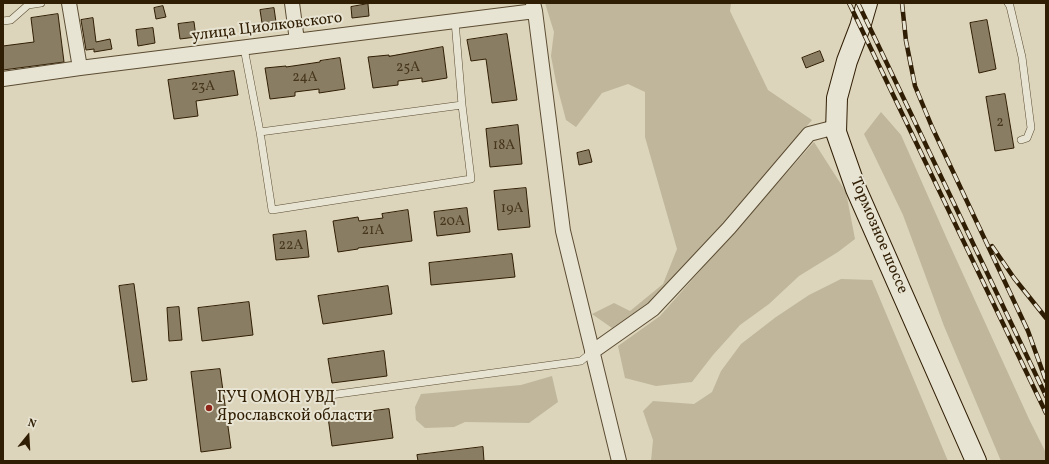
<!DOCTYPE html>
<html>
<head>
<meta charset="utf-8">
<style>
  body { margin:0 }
  #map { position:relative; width:1049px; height:464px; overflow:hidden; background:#dcd5bb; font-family:Vollkorn,serif }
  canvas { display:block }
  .frame { position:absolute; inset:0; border:4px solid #301e04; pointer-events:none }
  .north { position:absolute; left:8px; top:416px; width:40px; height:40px; -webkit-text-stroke:3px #e8e4d3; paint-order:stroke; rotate:18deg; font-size:11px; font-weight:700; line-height:16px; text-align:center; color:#301e04 }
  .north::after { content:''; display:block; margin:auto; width:14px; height:18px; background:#301e04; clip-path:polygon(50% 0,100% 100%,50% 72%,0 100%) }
</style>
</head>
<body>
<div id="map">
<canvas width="1049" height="464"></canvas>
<div class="frame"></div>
<div class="north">N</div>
</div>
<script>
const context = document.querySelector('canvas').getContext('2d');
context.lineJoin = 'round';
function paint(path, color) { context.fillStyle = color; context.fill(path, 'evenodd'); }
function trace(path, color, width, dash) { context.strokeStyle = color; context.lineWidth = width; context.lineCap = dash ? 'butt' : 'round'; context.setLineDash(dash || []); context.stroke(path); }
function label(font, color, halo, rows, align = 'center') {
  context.font = font + ' Vollkorn,serif'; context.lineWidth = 4; context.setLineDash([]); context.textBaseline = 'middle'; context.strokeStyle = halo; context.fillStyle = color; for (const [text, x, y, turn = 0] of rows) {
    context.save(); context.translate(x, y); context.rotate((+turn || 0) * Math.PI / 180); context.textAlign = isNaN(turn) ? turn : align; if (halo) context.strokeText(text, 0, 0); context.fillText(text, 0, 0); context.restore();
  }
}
const green = new Path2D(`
  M545,3H731L730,11L768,90L812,120L693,259L670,288L612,328L592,314L614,303L630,311L663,284L677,249L645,137V92L628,84L602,93L576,127L566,120L556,82L551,56L554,32Z
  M881,112L901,135L947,239L1029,419L1046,453V461H1001L944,326L903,215L864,134Z
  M814,142L846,192L855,239L838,252L799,276L769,304L740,325L713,355L692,382L656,386L625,378L618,346L660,316Z
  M841,279L872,280L948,461H651L653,440L643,411L653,401L694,404L712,392L721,371L741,344L776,317L809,295Z
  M552,376L558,402L529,423L465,422L454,427L425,428L416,420L415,407L421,394L521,385Z`);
const building = new Path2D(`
  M368,4L369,16L352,18L351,7Z
  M163,6L166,17L156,19L154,8Z
  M274,8L276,22L262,23L260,10Z
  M58,14L64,62L3,70V46L34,42L31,18Z
  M93,18L96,42L110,39L112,49L94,52V49L86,50L81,20Z
  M987,20L996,69L979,73L970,23Z
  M194,22L196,37L180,39L178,24Z
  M153,28L155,43L138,46L136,30Z
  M507,34L517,100L492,103L486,59L471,61L467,40Z
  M443,47L447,78L422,82V78L398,81V85L373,88L368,57L389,55V56Z
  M820,51L824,61L806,68L802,58Z
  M340,58L345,89L319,93V89L295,92V96L270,99L265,68L286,66V67L320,62V61Z
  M234,71L238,95L196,101L198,116L174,119L168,80Z
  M1005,94L1014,148L995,151L986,97Z
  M518,125L522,164L490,167L486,129Z
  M589,150L592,162L579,165L577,153Z
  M526,188L530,227L498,230L494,191Z
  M467,208L470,232L437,236L434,212Z
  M408,210L412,241L358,248V249L338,252L333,221L358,217L359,221L383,218L382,214Z
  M306,231L309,257L276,260L273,235Z
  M512,254L515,277L431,285L429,263Z
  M134,284L147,380L132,382L119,286Z
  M388,286L392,314L323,324L318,296Z
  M249,302L253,335L202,341L198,308Z
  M179,307L182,340L169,341L167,308Z
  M384,351L387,376L332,383L328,359Z
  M220,369L231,448L201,452L191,372Z
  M389,409L393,438L332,446L328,417Z
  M483,447L484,461H418L417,455Z`);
const lane = new Path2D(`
  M1008,3L1010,6L1022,57L1031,128L1027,138L1021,140
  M3,21L11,20L28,5L41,3
  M244,48L260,132L462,105L455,21
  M260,132L272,210L471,179L462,105
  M323,396L581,361L592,352`);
const street = new Path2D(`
  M69,3L80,68
  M292,3L297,41
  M533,3L535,11L563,231L619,461
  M3,79L80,68L535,11
  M592,352L653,309L729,228L809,134L836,127`);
const secondary = new Path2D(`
  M867,3L860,27L847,61L837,98L836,132L856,189L976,461`);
const rail = new Path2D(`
  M849,3L1046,413
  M858,3L1046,396
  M902,3L906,41L915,86L932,127L1028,331L1046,381
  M992,246L1014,278L1046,318`);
const markers = [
  [209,408,4,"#8f2418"]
];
const numberNames = [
  ["25А",408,68],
  ["24А",305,78],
  ["23А",203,87],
  ["2",1000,123],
  ["18А",504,146],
  ["19А",512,209],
  ["20А",452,222],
  ["21А",373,231],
  ["22А",291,246]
];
const streetNames = [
  ["улица Циолковского",267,28,-7],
  ["Тормозное шоссе",878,236,67]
];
const poiNames = [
  ["ГУЧ ОМОН УВД",217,399],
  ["Ярославской области",217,417]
];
paint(green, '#bfb69c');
paint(building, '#897d63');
trace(building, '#301e04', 1);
trace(lane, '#5b4c32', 8);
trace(street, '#5b4c32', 16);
trace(secondary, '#301e04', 22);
trace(lane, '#e8e4d3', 7);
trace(street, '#e8e4d3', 14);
trace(secondary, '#e8e4d3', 20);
trace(rail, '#301e04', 4.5);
trace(rail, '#e8e4d3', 3, [9]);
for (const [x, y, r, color] of markers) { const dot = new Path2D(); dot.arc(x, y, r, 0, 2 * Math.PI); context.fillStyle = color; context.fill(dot); trace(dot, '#e8e4d3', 1.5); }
label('14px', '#46361c', null, numberNames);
label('16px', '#301e04', '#e8e4d3', streetNames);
label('16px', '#301e04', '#e8e4d3', poiNames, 'left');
</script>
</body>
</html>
